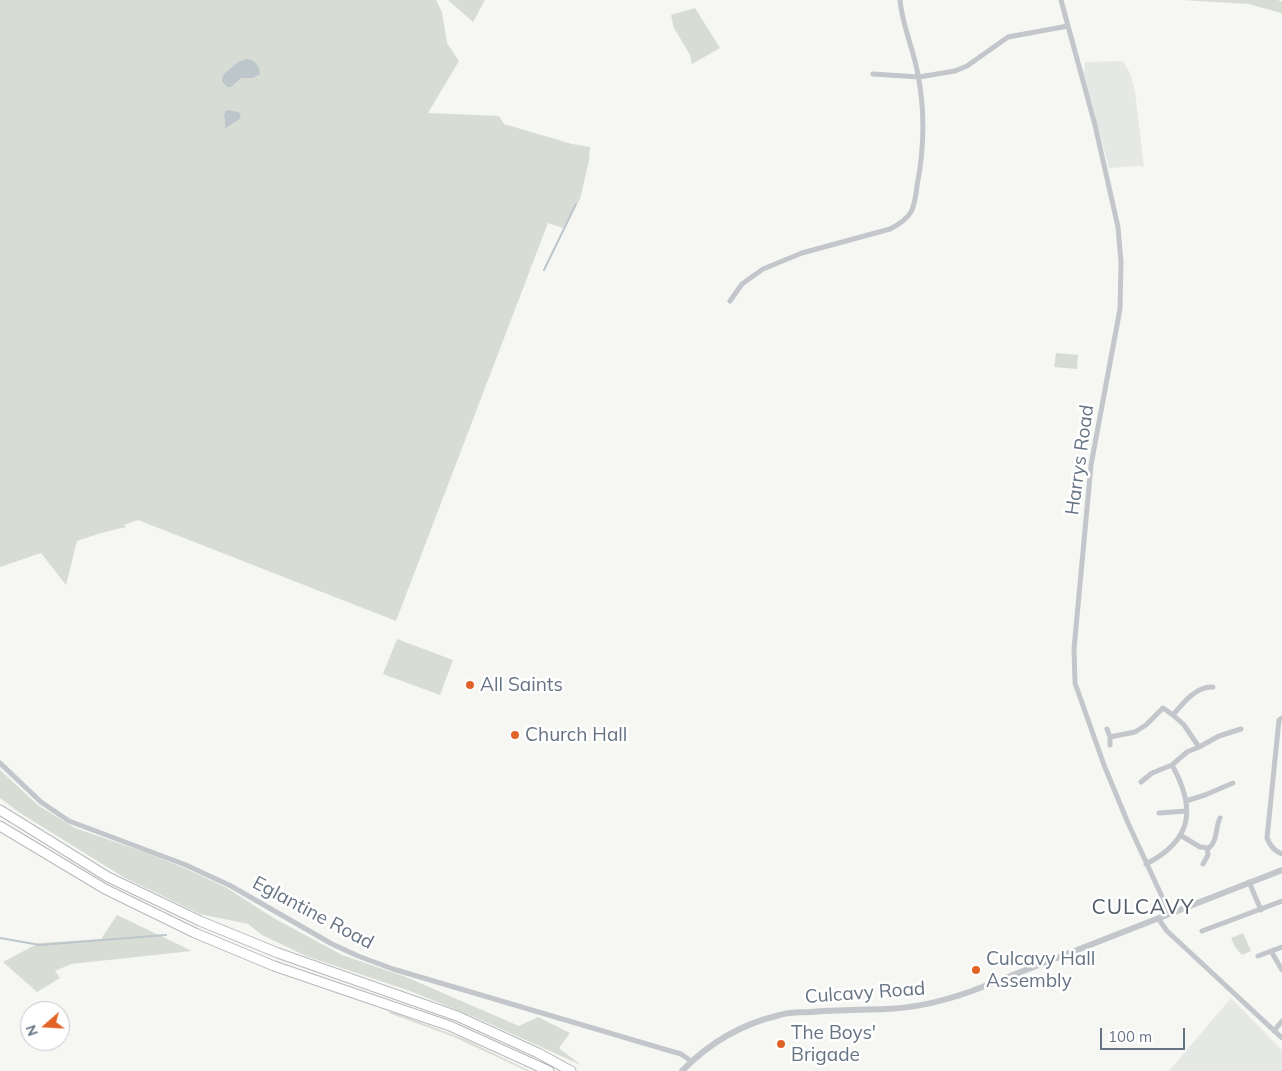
<!DOCTYPE html>
<html>
<head>
<meta charset="utf-8">
<style>
  body { margin:0 }
  #map { position:relative; width:1282px; height:1071px; overflow:hidden; background:#f6f6f3; font-family:Mulish,sans-serif }
  canvas { display:block }
  .north { position:absolute; left:20px; top:1001px; width:50px; height:50px; box-sizing:border-box; background:#fff; border:1px solid #c1c7cd; border-radius:50%; rotate:251deg; font-size:14px; font-weight:700; line-height:20px; text-align:center; color:#657383 }
  .north::after { content:''; display:block; margin:auto; width:18px; height:22px; background:#e16328; clip-path:polygon(50% 0,100% 100%,50% 72%,0 100%) }
  .scale { position:absolute; left:1100px; top:1028px; width:85px; height:22px; box-sizing:border-box; border:2px solid #657383; border-top:0; padding-left:6px; font-size:15px; line-height:18px; white-space:nowrap; color:#657383; -webkit-text-stroke:4px #fff; paint-order:stroke }
</style>
</head>
<body>
<div id="map">
<canvas width="1282" height="1071"></canvas>
<div class="north">N</div>
<div class="scale">100 m</div>
</div>
<script>
const context = document.querySelector('canvas').getContext('2d');
context.lineJoin = 'round';
function paint(path, color) { context.fillStyle = color; context.fill(path, 'evenodd'); }
function trace(path, color, width, dash) { context.strokeStyle = color; context.lineWidth = width; context.lineCap = dash ? 'butt' : 'round'; context.setLineDash(dash || []); context.stroke(path); }
function label(font, color, halo, rows, align = 'center') {
  context.font = font + ' Mulish,sans-serif'; context.lineWidth = 5; context.setLineDash([]); context.textBaseline = 'middle'; context.strokeStyle = halo; context.fillStyle = color; for (const [text, x, y, turn = 0] of rows) {
    context.save(); context.translate(x, y); context.rotate((+turn || 0) * Math.PI / 180); context.textAlign = isNaN(turn) ? turn : align; if (halo) context.strokeText(text, 0, 0); context.fillText(text, 0, 0); context.restore();
  }
}
const built = new Path2D(`
  M1123,61L1131,75L1135,92L1144,167L1139,166L1109,168L1084,74L1085,62Z
  M1231,998L1282,1050V1071H1169Z`);
const green = new Path2D(`
  M0,0H436L442,12L447,43L459,61L428,113L499,116L504,124L572,144L590,147L589,161L580,199L563,228L548,223L396,621L138,520L124,525L126,527L101,533L77,541L66,585L41,553L0,567Z
  M448,0H485L473,22Z
  M1182,0H1278L1282,2V15L1281,13L1249,4Z
  M695,8L720,48L692,64L690,55L674,28L671,15Z
  M1056,353L1078,355L1077,369L1054,367Z
  M397,639L453,660L440,695L383,674Z
  M0,770L39,806L75,828L147,853L187,869L227,888L272,917L342,955L406,977L519,1026L538,1017L570,1033L559,1048L581,1065L479,1019L410,991L306,956L262,935L248,924L200,914L125,878L20,813L0,798Z
  M117,915L192,951L71,964L55,971L60,978L37,992L3,962L39,943L101,939Z
  M1243,933L1251,951L1242,955L1235,947L1231,938Z
  M390,1011L462,1038L530,1071H527L454,1037L389,1013Z`);
const water = new Path2D(`
  M246,59C255,60 259,65 260,74L253,78H241L231,87H227L222,81L223,75L238,62Z
  M226,110L239,112L241,118L226,128L225,127V118L224,115Z`);
const stream = new Path2D(`
  M544,270L576,204
  M0,938L40,945L166,935`);
const minor = new Path2D(`
  M1061,0L1095,125L1118,227L1121,262L1120,309L1091,465L1074,649L1075,683L1104,765L1128,823L1170,914
  M873,74L919,77L955,71L967,66L1008,37L1068,26
  M730,301L742,284L763,269L802,253L890,229C898,225 906,220 911,212C915,204 916,195 917,186C924,150 925,111 918,75C914,50 902,25 900,0
  M1282,718L1279,720L1267,838C1270,846 1274,851 1282,854
  M1107,729L1110,737V745
  M1110,737L1135,732L1146,725L1163,708L1173,715
  M1199,747L1219,736L1241,729
  M0,763L41,802L69,821L186,865L231,886L332,944L358,956L393,969L667,1050L681,1054L691,1061
  M1141,782L1152,773L1172,765
  M1186,801L1205,795L1233,783
  M1159,813L1187,811
  M1180,835L1200,847L1209,848C1218,840 1215,828 1220,818
  M1146,864C1193,840 1196,808 1172,765L1187,752L1199,747L1184,725L1173,715C1183,703 1196,686 1213,687
  M1203,864L1208,855L1207,848
  M1249,882L1261,910
  M1160,917V921L1167,931L1282,1038
  M1202,931L1282,901
  M1271,951L1282,970
  M1258,956L1282,947
  M1274,1031L1282,1021`);
const tertiary = new Path2D(`
  M682,1071C709,1043 741,1024 780,1015C789,1012 800,1012 810,1012C835,1010 861,1010 886,1009C916,1008 944,1001 972,991L1282,870`);
const motorway = new Path2D(`
  M0,810L108,877L200,921L278,953L457,1016L538,1053L571,1071
  M0,826L105,889L195,933L274,966L450,1026L549,1071`);
const markers = [
  [470,685,5,"#e16328"],
  [515,735,5,"#e16328"],
  [976,970,5,"#e16328"],
  [781,1044,5,"#e16328"]
];
const streetNames = [
  ["Harrys Road",1080,460,-82],
  ["Eglantine Road",313,913,28],
  ["Culcavy Road",865,993,-4]
];
const poiNames = [
  ["All Saints",480,685],
  ["Church Hall",525,735],
  ["Culcavy Hall",986,959],
  ["Assembly",986,981],
  ["The Boys'",791,1033],
  ["Brigade",791,1055]
];
const quarterNames = [
  ["CULCAVY",1143,908]
];
paint(built, '#e6e8e6');
paint(green, '#d7ddd4');
paint(water, '#bcc6cb');
trace(stream, '#bcc6cb', 2);
trace(motorway, '#b6b9bc', 11);
trace(minor, '#c3c6ca', 5);
trace(tertiary, '#c3c6ca', 6);
trace(motorway, '#fff', 9);
for (const [x, y, r, color] of markers) { const dot = new Path2D(); dot.arc(x, y, r, 0, 2 * Math.PI); context.fillStyle = color; context.fill(dot); trace(dot, '#fff', 2); }
label('19px', '#657383', '#fff', streetNames);
label('19px', '#657383', '#fff', poiNames, 'left');
context.letterSpacing = '1px';
label('21px', '#535d69', '#fff', quarterNames);
context.letterSpacing = '0px';
</script>
</body>
</html>
